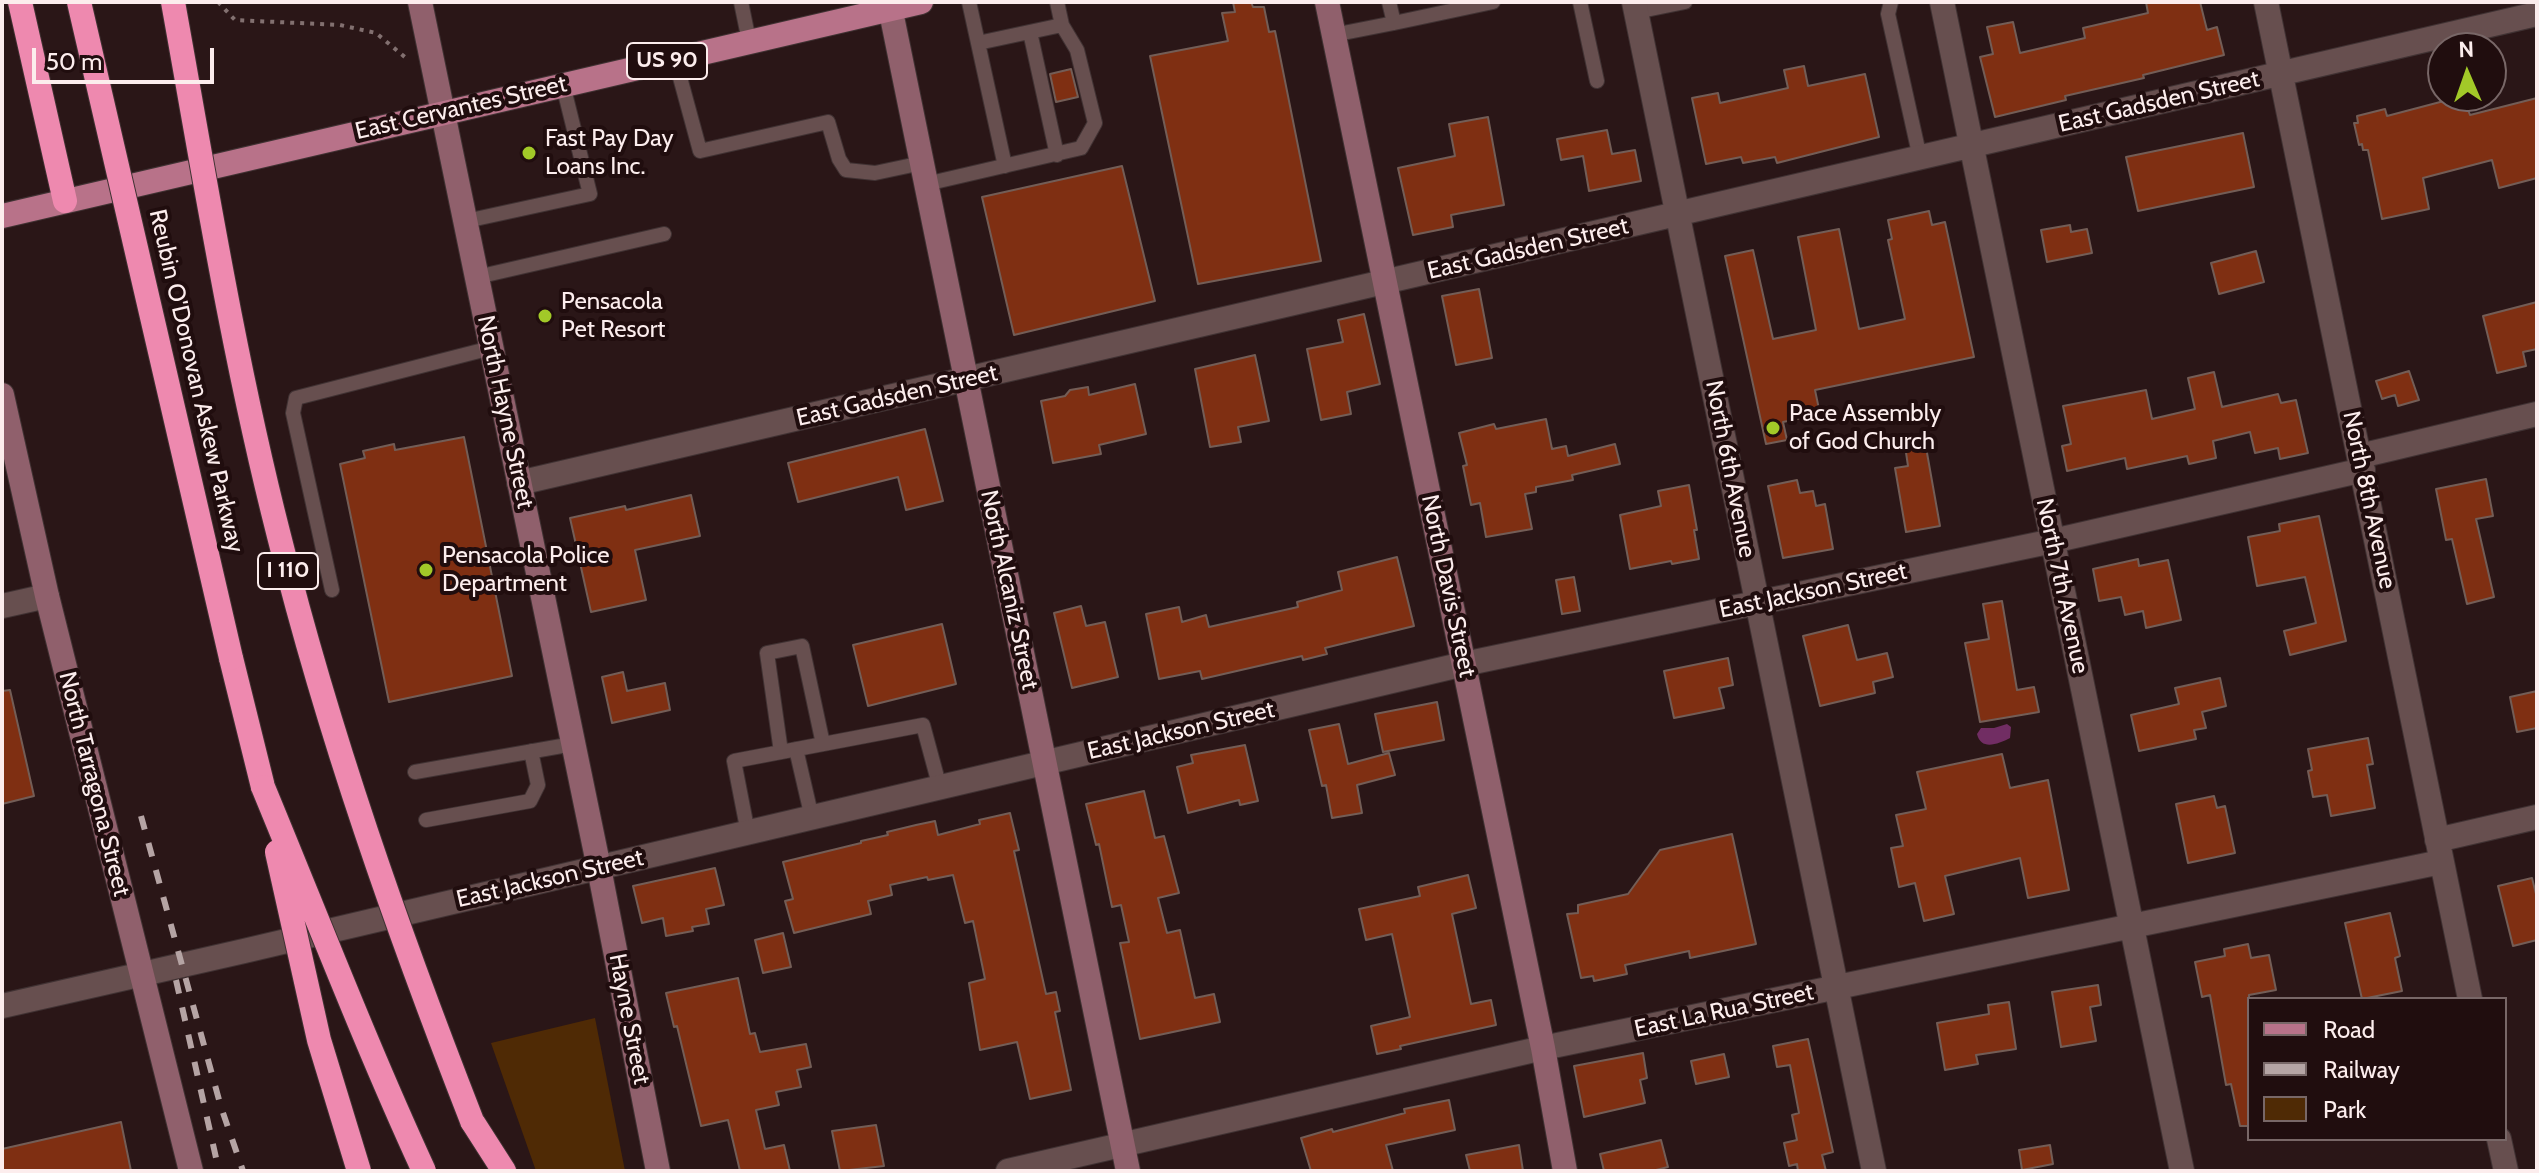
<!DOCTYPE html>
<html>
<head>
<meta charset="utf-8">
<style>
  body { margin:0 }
  #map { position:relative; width:2539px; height:1173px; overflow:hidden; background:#2a1617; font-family:Cabin,sans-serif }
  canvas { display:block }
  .frame { position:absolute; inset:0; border:4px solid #fceded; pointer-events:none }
  .legend { position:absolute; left:2247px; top:997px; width:260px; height:144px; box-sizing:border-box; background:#200d0e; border:2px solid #786767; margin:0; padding:10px 14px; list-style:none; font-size:24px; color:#fceded }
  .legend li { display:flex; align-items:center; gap:16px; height:40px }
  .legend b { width:40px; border:2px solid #786767 }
  .north { position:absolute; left:2427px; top:32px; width:80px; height:80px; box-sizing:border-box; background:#200d0e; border:2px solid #786767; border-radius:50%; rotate:358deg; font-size:22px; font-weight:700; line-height:32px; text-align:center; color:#fceded }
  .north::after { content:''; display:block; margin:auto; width:28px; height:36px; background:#a2c928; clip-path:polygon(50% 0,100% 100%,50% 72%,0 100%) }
  .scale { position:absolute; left:32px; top:48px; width:182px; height:36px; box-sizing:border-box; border:4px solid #fceded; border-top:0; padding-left:10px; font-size:24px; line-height:28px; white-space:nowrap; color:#fceded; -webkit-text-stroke:6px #200d0e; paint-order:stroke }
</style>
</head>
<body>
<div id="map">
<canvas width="2539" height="1173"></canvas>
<div class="frame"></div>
<ul class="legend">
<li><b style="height:10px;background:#b87289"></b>Road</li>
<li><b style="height:10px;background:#b5a4a4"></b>Railway</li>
<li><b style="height:22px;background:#4f2a05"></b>Park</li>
</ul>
<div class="north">N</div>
<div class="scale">50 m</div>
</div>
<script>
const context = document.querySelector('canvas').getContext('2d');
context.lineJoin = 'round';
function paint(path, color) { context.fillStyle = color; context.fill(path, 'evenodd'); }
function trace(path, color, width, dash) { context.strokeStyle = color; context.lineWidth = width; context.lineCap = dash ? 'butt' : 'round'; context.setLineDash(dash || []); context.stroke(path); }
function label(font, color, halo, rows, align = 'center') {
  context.font = font + ' Cabin,sans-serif'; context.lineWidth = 8; context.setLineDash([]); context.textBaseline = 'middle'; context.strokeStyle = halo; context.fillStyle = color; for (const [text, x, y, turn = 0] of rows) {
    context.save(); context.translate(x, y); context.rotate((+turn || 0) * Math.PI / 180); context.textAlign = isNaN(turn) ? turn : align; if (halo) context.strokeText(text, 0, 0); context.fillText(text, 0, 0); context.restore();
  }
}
const green = new Path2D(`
  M595,1018L625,1171H536L491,1043Z`);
const water = new Path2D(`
  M2007,724L2011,727L2010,738C1998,744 1981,751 1977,734L1981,728H1994Z`);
const building = new Path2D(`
  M1233,2H1251L1253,7H1264L1269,32L1275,31L1321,261L1198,284L1150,56L1228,41L1222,13L1235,12Z
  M2146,2H2200L2207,30L2217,27L2224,55L2143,75L2144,78L2065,96L2066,100L1995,117L1980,57L1993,54L1987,27L2013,22L2020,53L2085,38L2083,28L2148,13Z
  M1804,66L1808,86L1865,74L1879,137L1777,163L1775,157L1743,163L1741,157L1706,164L1692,98L1718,93L1720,103L1788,88L1784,70Z
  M1071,69L1078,97L1056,102L1050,74Z
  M2463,96L2470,115L2537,98V178L2499,188L2492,160L2423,178L2429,209L2382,219L2368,150H2363L2362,144L2359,145L2354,123H2358L2357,116L2385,109L2387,116Z
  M1488,117L1504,205L1451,215L1453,227L1413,235L1398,168L1455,156L1449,124Z
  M1607,130L1612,154L1635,150L1641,181L1589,191L1583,156L1561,160L1557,139Z
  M2243,133L2254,187L2138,211L2126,157Z
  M1122,166L1155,301L1014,335L982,197Z
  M1929,211L1932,225L1945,222L1974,357L1815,390L1820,414L1783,422L1787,440L1766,444L1725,256L1753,250L1773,339L1816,330L1798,237L1839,229L1859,329L1905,319L1888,240L1892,239L1888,220Z
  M2070,225L2071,232L2087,229L2092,253L2047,262L2041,230Z
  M2256,251L2264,282L2219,294L2211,263Z
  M1479,289L1492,358L1456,365L1442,296Z
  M2537,302V349L2523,352L2526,366L2497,373L2483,316Z
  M1364,314L1380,384L1347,392L1351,414L1321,420L1307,349L1343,342L1338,320Z
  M1255,355L1269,421L1238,427L1241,442L1210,447L1195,369Z
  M2409,371L2419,400L2398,406L2395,395L2382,399L2376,381Z
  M2214,372L2222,407L2278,394L2281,403L2296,400L2308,453L2280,459L2278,448L2255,453L2250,432L2213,441L2216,458L2189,464L2187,456L2127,469L2125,458L2067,471L2062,446L2071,444L2063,406L2146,390L2152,419L2195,409L2188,378Z
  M1135,384L1146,434L1099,445L1101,454L1053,463L1041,401L1065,396L1070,390L1088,387L1089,395Z
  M1546,419L1552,449L1566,446L1568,456L1615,444L1620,464L1572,475L1573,480L1536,487V492L1525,494L1532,529L1486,537L1480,503L1471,505L1463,466L1467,465L1459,433L1494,424L1496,429Z
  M925,429L943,501L906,510L898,477L798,502L788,463Z
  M1924,436L1940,526L1906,532L1895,468L1908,466L1904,439Z
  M464,437L512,676L389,702L340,464L365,458L363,451L394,444L395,450Z
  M2486,479L2493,516L2476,519L2494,597L2467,604L2452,539L2446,540L2436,489Z
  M1797,480L1800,493L1813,491L1816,506L1825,504L1833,549L1783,558L1768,486Z
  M1689,485L1697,530H1694L1699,559L1672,564L1671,561L1630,569L1620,515L1661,506L1658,491Z
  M691,495L700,536L635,550L646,600L591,612L570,518L625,506L626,510Z
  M2319,516L2346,641L2290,655L2284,631L2316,623L2305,577L2257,586L2248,537L2280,531L2279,524Z
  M1397,557L1414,626L1325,648L1327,654L1303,660L1302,656L1202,679L1200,671L1159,679L1146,614L1179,607L1182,622L1206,615L1209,627L1298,607L1297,602L1342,590L1338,572Z
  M2138,559L2139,566L2168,560L2181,620L2146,628L2143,611L2125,615L2121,597L2099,601L2093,569Z
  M1574,577L1580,611L1562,614L1556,580Z
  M2002,601L2017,690L2034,687L2039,712L1980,722L1965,643L1989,639L1983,604Z
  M1081,606L1086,626L1105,622L1118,677L1072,688L1054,613Z
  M942,624L956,684L868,706L853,645Z
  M1848,625L1857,660L1887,653L1893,677L1873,682L1875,693L1820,706L1803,636Z
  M1728,658L1733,685L1719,688L1724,708L1674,718L1664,671Z
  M623,672L627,691L665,683L670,710L612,723L602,677Z
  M2220,678L2226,706L2202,712L2206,728L2194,730L2196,739L2139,751L2131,715L2179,704L2175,688Z
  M10,690L34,796L2,804V691Z
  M2537,691V728L2517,732L2510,697Z
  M1437,702L1444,740L1383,752L1375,714Z
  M1339,724L1348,764L1389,753L1395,775L1357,785L1362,813L1332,818L1326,785L1322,786L1309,730Z
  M2368,738L2373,764L2367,765L2375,808L2331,816L2327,795L2313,797L2308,771L2312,770L2308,749Z
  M1245,745L1258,801L1240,805L1239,800L1188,813L1177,767L1193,763L1191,755Z
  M2002,754L2010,788L2048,780L2069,890L2028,898L2020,858L1945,876L1954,914L1924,921L1915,883L1899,887L1891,848L1903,846L1896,815L1926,809L1917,772Z
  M1144,791L1155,838L1164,836L1179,893L1158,898L1167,933L1180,930L1195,998L1214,994L1220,1022L1140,1039L1120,943L1129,942L1121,905L1112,907L1099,844L1096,845L1086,804Z
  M2214,796L2217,808L2225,806L2235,853L2188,863L2176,804Z
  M1010,813L1019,850L1014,851L1046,994L1056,992L1060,1011L1055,1012L1071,1090L1030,1099L1017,1042L980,1050L969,983L985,979L973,921L965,923L953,875L928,880L927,877L890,885L892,895L868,901L871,914L794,933L785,901L793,899L783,862L861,843V841L888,835L887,832L916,825L935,821L938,835L980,824L979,820Z
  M1732,834L1756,944L1690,958L1689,951L1625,965L1627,974L1594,981L1593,976L1581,978L1567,914L1578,913V905L1628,894L1660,850Z
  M715,868L724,905L706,909L709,924L692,927L693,931L666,936L663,918L642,923L633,886Z
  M1468,875L1476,908L1452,914L1471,1004L1491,1000L1496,1025L1400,1046L1401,1049L1377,1054L1371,1026L1410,1017L1392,934L1366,940L1359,909L1420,896L1418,887Z
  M2532,878L2537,898V940L2513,946L2498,886Z
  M2390,913L2400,956L2395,958L2402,991L2362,999L2345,923Z
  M783,933L791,967L763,973L755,940Z
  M2248,944L2251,958L2269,955L2276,990L2249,995V1126H2240L2231,1084L2226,1085L2210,995L2202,997L2195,962L2225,956L2224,949Z
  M738,978L750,1034L755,1033L760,1052L806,1044L811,1067L797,1070L801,1087L776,1092L779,1105L756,1110L765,1149L784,1145L790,1171H740L728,1120L701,1126L677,1026L674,1027L666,993Z
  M2098,985L2101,1005L2090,1007L2096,1041L2061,1047L2052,992Z
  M2009,1002L2016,1049L1976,1055L1978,1064L1945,1070L1937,1023L1989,1014L1988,1005Z
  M1808,1039L1833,1152L1822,1155L1826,1171H1798L1797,1164L1789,1166L1784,1143L1797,1140L1792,1115L1799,1113L1790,1065L1777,1067L1773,1046Z
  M1643,1053L1647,1078L1640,1080L1645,1103L1584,1117L1574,1066Z
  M1724,1054L1729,1077L1696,1084L1691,1061Z
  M1449,1100L1455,1130L1386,1145L1393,1171H1311L1301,1138L1332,1129L1333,1132L1405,1113L1404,1109Z
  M121,1122L131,1171H2V1149Z
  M876,1125L884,1166L840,1171L832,1131Z
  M1661,1140L1668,1167L1652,1171H1604L1600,1154Z
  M1519,1145L1523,1171H1470L1466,1155Z
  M2050,1145L2053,1164L2022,1170L2019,1150Z`);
const path = new Path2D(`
  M218,2L235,20L340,25L376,33L406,58`);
const lane = new Path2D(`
  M741,2L749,41
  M969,2L1005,166
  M1580,2L1597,81
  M1891,2L1888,14L1920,158
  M1636,12L1685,2
  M1394,23L1493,2
  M1030,32L1057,155
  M1333,35L1394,23L1389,2
  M978,43L1062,25
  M675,59L700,151L828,122L839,159L846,170L875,173L922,163
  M926,184L1081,148L1095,123L1077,50L1062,25L1057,2
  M466,221L590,194L563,85
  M477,277L664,234
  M332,590L293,413L296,398L491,348
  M796,749L812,818
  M781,752L767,653L802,646L823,744
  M415,772L573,744
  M426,820L530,801L538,785L531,751
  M748,833L734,761L923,725L940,788`);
const street = new Path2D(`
  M1634,2L1874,1171
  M1942,2L2182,1171
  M2266,2L2470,999
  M2360,456L2537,414
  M519,483L2537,14
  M2,606L47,596
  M2437,840L2537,817
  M2,1006L244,951L1464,664L2053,541L2363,470
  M2499,1139L2506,1171
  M1008,1171L1543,1048L2441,862`);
const secondary = new Path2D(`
  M420,2L599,868L658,1171
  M889,2L1128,1171
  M1327,2L1543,1048L1565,1171
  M2,395L47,596L191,1171`);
const primary = new Path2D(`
  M2,216L921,2`);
const highway = new Path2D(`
  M20,2L65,201
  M231,658L263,787
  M472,1121L504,1171`);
const rail = new Path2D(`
  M141,816L221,1107L243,1171
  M176,980L219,1171`);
const highwayBridge = new Path2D(`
  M79,2L231,658
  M173,2C205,180 234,360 279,536C329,736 397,929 472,1121
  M263,787C316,915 366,1045 424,1171
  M277,852L319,1040L359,1171`);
const markers = [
  [529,153,8,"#a2c928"],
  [545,316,8,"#a2c928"],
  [1773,428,8,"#a2c928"],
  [426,570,8,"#a2c928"]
];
const shields = [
  [667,61,80],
  [288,571,60]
];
const shieldNames = [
  ["US 90",667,61],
  ["I 110",288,571]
];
const streetNames = [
  ["East Gadsden Street",2159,102,-13],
  ["East Cervantes Street",461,108,-13],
  ["East Gadsden Street",1528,249,-13],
  ["Reubin O'Donovan Askew Parkway",196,381,77],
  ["East Gadsden Street",897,396,-13],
  ["North Hayne Street",505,412,78],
  ["North 6th Avenue",1730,469,79],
  ["North 8th Avenue",2369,500,78],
  ["North Davis Street",1448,586,78],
  ["North 7th Avenue",2062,586,78],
  ["North Alcaniz Street",1009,590,78],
  ["East Jackson Street",1813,591,-12],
  ["East Jackson Street",1181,731,-13],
  ["North Tarragona Street",94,784,76],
  ["East Jackson Street",550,879,-13],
  ["East La Rua Street",1724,1011,-12],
  ["Hayne Street",629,1019,79]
];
const poiNames = [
  ["Fast Pay Day",545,139],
  ["Loans Inc.",545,167],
  ["Pensacola",561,302],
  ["Pet Resort",561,330],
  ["Pace Assembly",1789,414],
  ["of God Church",1789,442],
  ["Pensacola Police",442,556],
  ["Department",442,584]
];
paint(green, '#4f2a05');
paint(water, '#712d63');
paint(building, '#7f2f12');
trace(building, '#735d56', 2);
trace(lane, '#403233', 16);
trace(street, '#403233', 26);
trace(secondary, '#403233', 26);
trace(primary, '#403233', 26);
trace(highway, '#403233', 26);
trace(path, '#827070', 4, [4, 6]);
trace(lane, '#674f4f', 14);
trace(street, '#674f4f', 24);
trace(secondary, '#90606c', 24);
trace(primary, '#b87289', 24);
trace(highway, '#ee89af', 24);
trace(rail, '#b5a4a4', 6, [14, 14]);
trace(highwayBridge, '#403233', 26, []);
trace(highwayBridge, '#ee89af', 24);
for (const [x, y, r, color] of markers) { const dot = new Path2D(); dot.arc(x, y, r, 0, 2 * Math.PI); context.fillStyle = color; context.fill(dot); trace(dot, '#200d0e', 3); }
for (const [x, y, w] of shields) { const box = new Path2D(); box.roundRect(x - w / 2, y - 18, w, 36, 6); context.fillStyle = '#200d0e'; context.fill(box); trace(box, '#fceded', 2); }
label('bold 22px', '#fceded', null, shieldNames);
label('24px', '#fceded', '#200d0e', streetNames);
label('24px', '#fceded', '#200d0e', poiNames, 'left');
</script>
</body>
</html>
